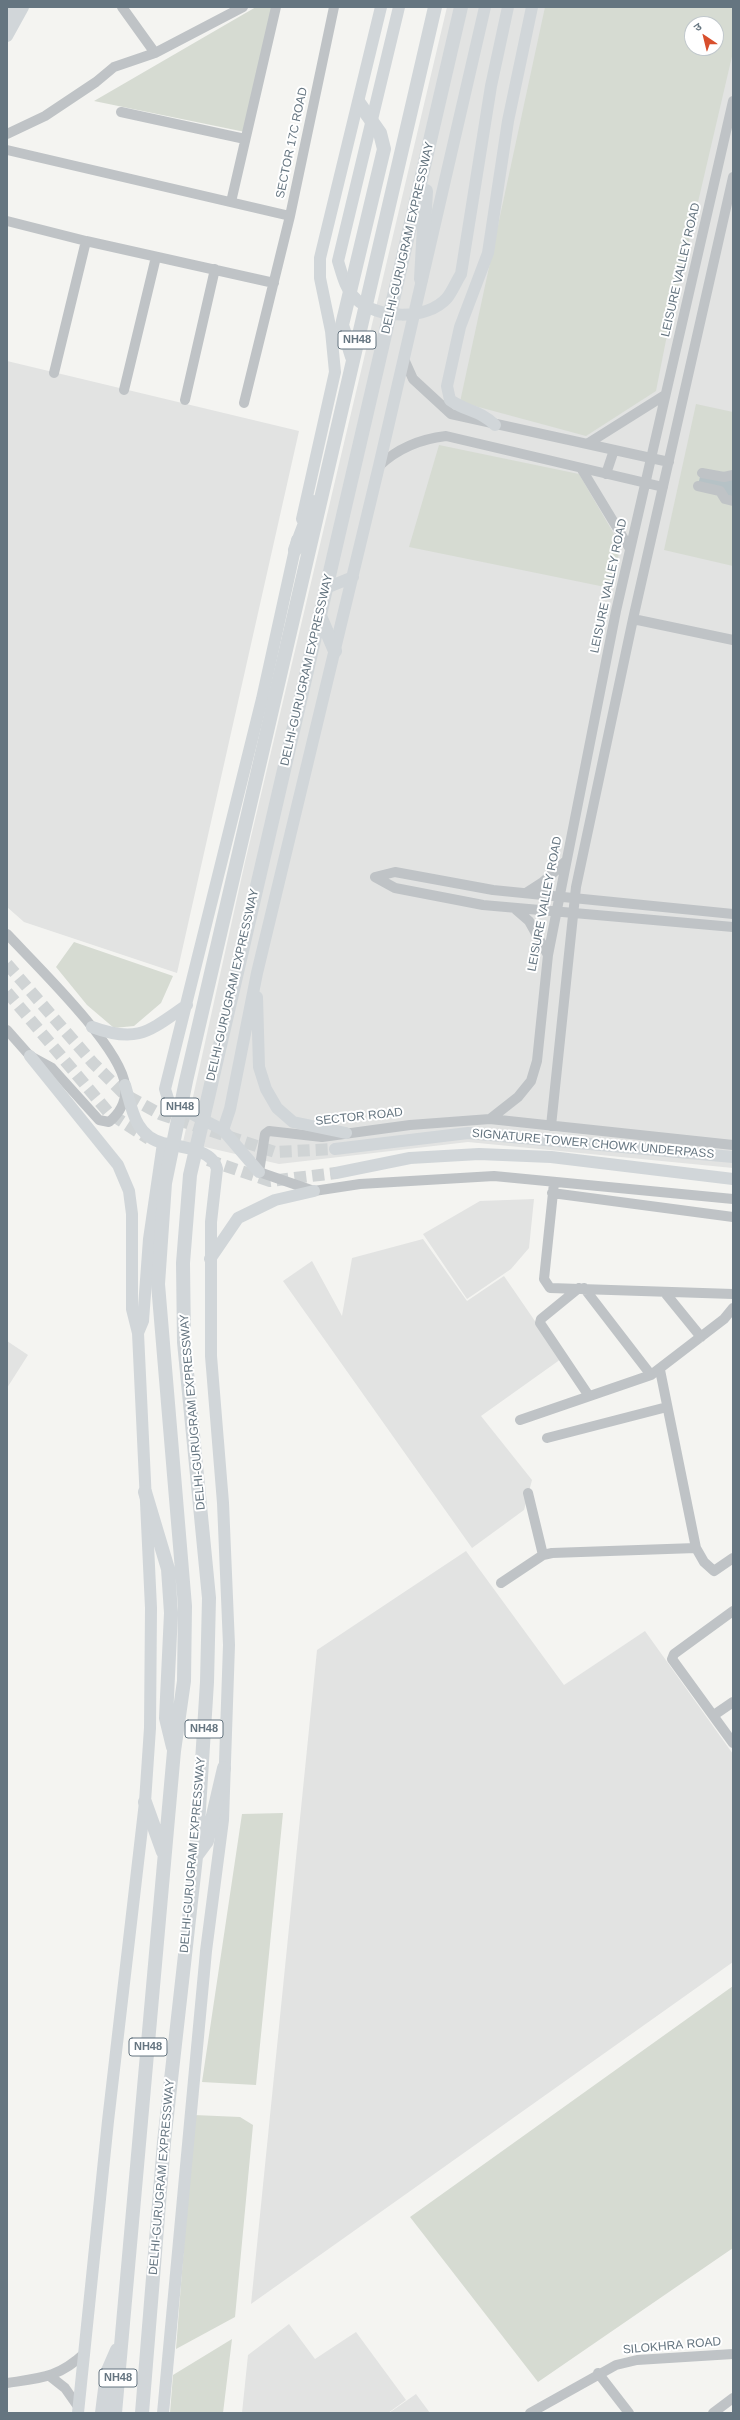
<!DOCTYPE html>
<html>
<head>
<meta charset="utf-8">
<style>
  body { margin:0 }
  #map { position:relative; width:740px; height:2420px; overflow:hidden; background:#f4f4f1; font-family:Helvetica,"Noto Sans Devanagari",sans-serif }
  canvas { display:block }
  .frame { position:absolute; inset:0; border:8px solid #657580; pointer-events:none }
  .north { position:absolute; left:684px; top:16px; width:40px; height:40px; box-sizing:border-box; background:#fff; border:1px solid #c1c8cc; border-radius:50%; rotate:325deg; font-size:11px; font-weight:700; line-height:16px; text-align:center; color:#657580 }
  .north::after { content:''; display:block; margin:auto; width:14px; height:18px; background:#d84f2d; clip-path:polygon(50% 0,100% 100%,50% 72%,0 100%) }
</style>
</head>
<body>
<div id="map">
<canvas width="740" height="2420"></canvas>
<div class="frame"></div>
<div class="north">उ</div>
</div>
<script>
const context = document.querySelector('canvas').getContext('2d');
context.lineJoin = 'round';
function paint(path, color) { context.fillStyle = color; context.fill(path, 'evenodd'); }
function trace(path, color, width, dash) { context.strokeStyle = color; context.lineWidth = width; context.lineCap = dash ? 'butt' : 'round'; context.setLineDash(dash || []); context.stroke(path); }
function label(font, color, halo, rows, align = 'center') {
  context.font = font + ' Helvetica,sans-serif'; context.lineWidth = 4; context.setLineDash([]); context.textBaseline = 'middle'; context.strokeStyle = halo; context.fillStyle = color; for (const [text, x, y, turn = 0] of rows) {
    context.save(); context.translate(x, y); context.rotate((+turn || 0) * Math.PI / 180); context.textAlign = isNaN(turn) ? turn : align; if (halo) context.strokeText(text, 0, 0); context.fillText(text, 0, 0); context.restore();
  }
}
const built = new Path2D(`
  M447,7H733V1168L468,1142L279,1164L183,1142L245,862ZM692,24H716V48H692Z
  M7,361L299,431L177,973L24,922L7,907Z
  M534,1199L529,1248L511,1269L467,1299L423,1234L480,1201Z
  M423,1239L467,1301L504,1276L561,1359L481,1416L532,1480L524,1510L472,1548L283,1281L312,1261L342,1316L352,1258Z
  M7,1341L28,1355L7,1388Z
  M466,1551L564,1685L645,1631L733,1754V1962L251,2304L317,1650Z
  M289,2324L315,2359L356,2332L406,2400L388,2413H242L248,2355Z
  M416,2394L430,2413H389Z`);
const green = new Path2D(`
  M256,7H274L245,132L94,101Z
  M545,7H733V52L667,335L656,391L586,436L460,402ZM692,24H716V48H692Z
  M696,404L733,412V566L664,550Z
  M439,445L579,474L621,546L610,588L409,547Z
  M74,942L173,976L161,1003L134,1026L114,1028L87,1005L56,967Z
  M283,1813L256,2085L202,2082L242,1814Z
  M733,1986V2248L538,2382L410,2217Z
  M194,2115L240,2117L253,2125L235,2317L176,2349Z
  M232,2339L223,2413H170L173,2375Z`);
const water = new Path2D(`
  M701,473L733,475V501L698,485Z`);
const majorTunnel = new Path2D(`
  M7,964L93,1063L124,1094L160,1114L275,1152L335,1149
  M7,992L109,1113L149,1139
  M208,1160L270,1181L336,1173`);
const minor = new Path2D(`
  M122,7L155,53L243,7
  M121,112L245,139
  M7,134L45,116L96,82L114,67L155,53
  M7,150L290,216
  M231,202L276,7
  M7,221L86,241L274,283
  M404,359L413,379L451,414L669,462
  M54,373L86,241
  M124,390L156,257
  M185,400L215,269
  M244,403L290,216L334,7
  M587,444L665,395
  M379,466C398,448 420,439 446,436L663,487
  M581,468L630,549
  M702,473L724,477L733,475
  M606,474L614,450
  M698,486L720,491L725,499L733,501
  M633,619L733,640
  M375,877L395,888L483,905L733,927
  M375,877L395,872L493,890L733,914
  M526,893L543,882L566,861
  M514,908L529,921L548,955
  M7,934C35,964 121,1047 125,1085C127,1100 120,1113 109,1122L99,1120L52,1068L30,1056L7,1030
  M490,1119L518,1097L531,1081L537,1061L548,955L616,611L733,101
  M551,1126L576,887L633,619L733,177
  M733,1145L490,1119L410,1125L322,1137L269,1131L265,1134L259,1172L314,1191L360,1184L494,1176L733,1199
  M554,1183L544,1279L550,1288L733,1294
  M552,1193L733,1217
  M579,1288L541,1319L540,1323L589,1396
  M584,1288L651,1375
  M666,1294L701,1337
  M660,1370L696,1548L704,1562L714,1571L733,1558
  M520,1420L651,1375L724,1319L733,1308
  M547,1438L667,1407
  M528,1493L543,1555
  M501,1583L543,1555L552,1553L696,1548
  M733,1611L674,1654L672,1659L733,1743
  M714,1715L733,1702
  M598,2373L629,2413
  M51,2377L65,2388L79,2408
  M7,2383C41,2378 58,2378 85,2353
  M530,2413L616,2365L637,2360L733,2354
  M713,2413L733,2398`);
const major = new Path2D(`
  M399,7L338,261C342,274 345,289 356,299C377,319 427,321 447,298C452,292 456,282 461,274L491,86L508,7
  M7,20L14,7
  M7,36L23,7
  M495,425C480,410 467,412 450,400L447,386L460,327L488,253L508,121L532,7
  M302,519L335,372L331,331L320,278V258L381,7
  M326,588L353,577
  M257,997L259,1067L266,1089L277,1108L293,1122L346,1133
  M92,1027C138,1044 149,1031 187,1005
  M30,1056L118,1165L129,1191L132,1214V1309L138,1333L151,1608L150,1728L145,1802L108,2121L78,2413
  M125,1085C132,1109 135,1136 163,1143
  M223,1130L230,1109L257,973L379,466L485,7
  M335,1149L468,1133L733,1157
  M259,1172L223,1130L169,1102L165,1089L262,699L297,540
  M336,1173L410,1158L479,1154L551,1157L733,1179
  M210,1259L238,1218L275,1200L314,1191
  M138,1333L143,1321L149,1239L163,1143C180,1147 213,1149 217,1169L211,1222V1356L223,1503L229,1645L223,1820L206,1951L163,2413`);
const highway = new Path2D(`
  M421,279L426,191
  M352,357L342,325L384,149L380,133L359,103
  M295,550L313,502
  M320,616L335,651
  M145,1492L168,1569L171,1613L166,1718L173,1747
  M145,1802L163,1852
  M196,1856L207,1841L224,1768
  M102,2413L107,2373L117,2350
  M115,2413L174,1751L184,1681L185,1606L158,1284L165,1183L186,1081L435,7
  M142,2413L164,2142L196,1857L207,1682L209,1598L184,1342L183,1263L190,1175L461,7`);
const shields = [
  [357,340,38],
  [180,1107,38],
  [204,1729,38],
  [148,2047,38],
  [118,2378,38]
];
const shieldNames = [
  ["NH48",357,340],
  ["NH48",180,1107],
  ["NH48",204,1729],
  ["NH48",148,2047],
  ["NH48",118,2378]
];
const streetNames = [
  ["SECTOR 17C ROAD",292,143,-78],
  ["DELHI-GURUGRAM EXPRESSWAY",408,238,-77],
  ["LEISURE VALLEY ROAD",681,270,-77],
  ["LEISURE VALLEY ROAD",609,586,-78],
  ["DELHI-GURUGRAM EXPRESSWAY",307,670,-77],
  ["LEISURE VALLEY ROAD",545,904,-79],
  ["DELHI-GURUGRAM EXPRESSWAY",233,985,-77],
  ["SECTOR ROAD",359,1117,-6],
  ["SIGNATURE TOWER CHOWK UNDERPASS",593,1144,5],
  ["DELHI-GURUGRAM EXPRESSWAY",193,1412,-95],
  ["DELHI-GURUGRAM EXPRESSWAY",193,1855,-85],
  ["DELHI-GURUGRAM EXPRESSWAY",162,2177,-85],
  ["SILOKHRA ROAD",672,2346,-5]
];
paint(built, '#e2e3e2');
paint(green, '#d6dbd2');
paint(water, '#b6c2c6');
trace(majorTunnel, '#d0d4d5', 12, [12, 6]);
trace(minor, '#bfc3c6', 10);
trace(major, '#d1d6d9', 12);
trace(highway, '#d1d6d9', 14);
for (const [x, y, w] of shields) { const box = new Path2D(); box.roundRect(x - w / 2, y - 9, w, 18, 3); context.fillStyle = '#fff'; context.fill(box); trace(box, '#657580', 1); }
label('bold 11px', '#657580', null, shieldNames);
label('12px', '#657580', '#fff', streetNames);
</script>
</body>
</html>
